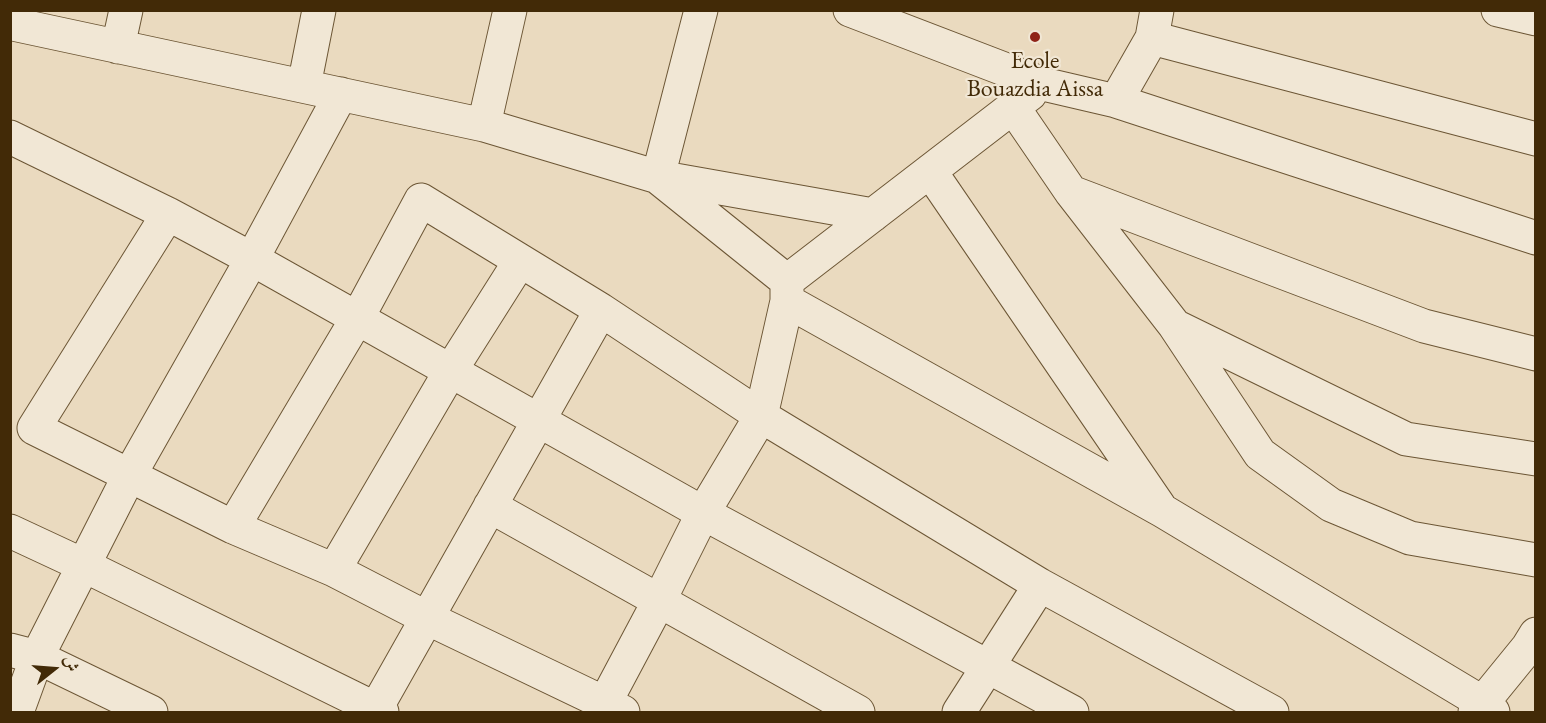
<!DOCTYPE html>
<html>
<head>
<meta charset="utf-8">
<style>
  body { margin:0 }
  #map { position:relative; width:1546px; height:723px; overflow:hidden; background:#eadabf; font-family:"EB Garamond",Amiri,serif }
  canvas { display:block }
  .frame { position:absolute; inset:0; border:12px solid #422a07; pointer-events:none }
  .north { position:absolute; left:24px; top:639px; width:60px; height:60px; -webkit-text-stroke:4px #f1e7d5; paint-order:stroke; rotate:73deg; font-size:16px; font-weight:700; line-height:24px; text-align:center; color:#422a07 }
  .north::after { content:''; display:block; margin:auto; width:21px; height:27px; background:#422a07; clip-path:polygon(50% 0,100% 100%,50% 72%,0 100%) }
</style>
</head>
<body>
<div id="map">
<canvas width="1546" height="723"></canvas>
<div class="frame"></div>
<div class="north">ش</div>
</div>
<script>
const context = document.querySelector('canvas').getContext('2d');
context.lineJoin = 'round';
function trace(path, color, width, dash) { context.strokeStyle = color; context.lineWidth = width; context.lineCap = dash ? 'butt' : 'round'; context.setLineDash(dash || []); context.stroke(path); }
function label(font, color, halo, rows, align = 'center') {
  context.font = font + ' "EB Garamond",serif'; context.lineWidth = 4.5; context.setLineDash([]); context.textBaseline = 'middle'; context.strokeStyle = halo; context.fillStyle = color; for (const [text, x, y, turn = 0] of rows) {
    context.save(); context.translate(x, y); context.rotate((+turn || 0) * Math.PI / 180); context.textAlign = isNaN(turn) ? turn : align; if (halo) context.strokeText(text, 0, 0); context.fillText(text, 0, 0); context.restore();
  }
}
const minor = new Path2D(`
  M11,10L13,24L484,125L658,177L873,215
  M850,10L1043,84L1116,101L1152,38L1157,10
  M1498,10L1536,19
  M1152,38L1536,139
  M118,47L126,10
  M304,86L319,10
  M1116,101L1536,238
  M1013,107L1071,192L1175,326L1406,439L1536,459
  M484,125L510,10
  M10,137L168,214L252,259L703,513L1072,712
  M930,171L1159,506
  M658,177L701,10
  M660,179L787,281
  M1071,192L1424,326L1536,354
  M168,214L34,428L233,527L334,570L427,618L623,712
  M787,281L1030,94
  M787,301L1163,511L1483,703L1493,712
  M1175,326L1260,454L1331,505L1410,538L1536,560
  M490,506L858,712
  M233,527L358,317L421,200L601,310L761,416L1040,585L1272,712
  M10,531L83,565L382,712
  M334,570L451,370L520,261
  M10,650L37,657L151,712
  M17,712L37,657L129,476L252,259L341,94
  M374,712L601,310
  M600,712L659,601L703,513L761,416L787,301V281
  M959,712L1040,585
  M1475,712L1528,647L1536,634`);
const markers = [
  [1035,37,6,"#8f2418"]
];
const poiNames = [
  ["Ecole",1035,61],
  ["Bouazdia Aissa",1035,89]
];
trace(minor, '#6c5635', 35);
trace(minor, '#f1e7d5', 33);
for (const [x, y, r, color] of markers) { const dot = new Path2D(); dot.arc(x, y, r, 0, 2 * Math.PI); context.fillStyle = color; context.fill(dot); trace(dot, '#f1e7d5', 2); }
label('24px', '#422a07', '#f1e7d5', poiNames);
</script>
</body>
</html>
